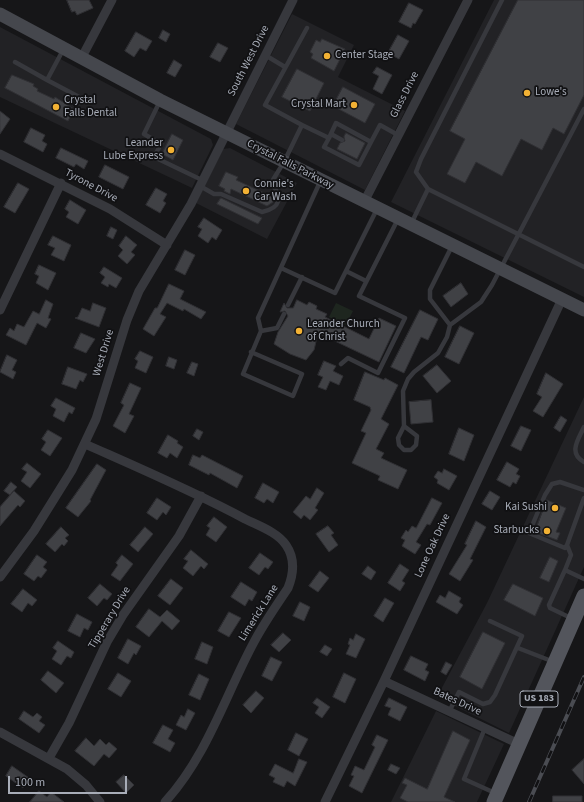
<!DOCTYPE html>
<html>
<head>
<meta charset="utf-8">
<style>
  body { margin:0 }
  #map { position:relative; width:584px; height:802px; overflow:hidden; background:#161618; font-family:"Source Sans 3",sans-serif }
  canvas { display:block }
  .scale { position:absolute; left:8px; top:776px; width:119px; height:18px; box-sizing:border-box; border:2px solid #a8adb8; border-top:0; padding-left:5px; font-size:12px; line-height:14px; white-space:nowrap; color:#a8adb8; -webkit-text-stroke:3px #111113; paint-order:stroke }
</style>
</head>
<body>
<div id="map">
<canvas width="584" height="802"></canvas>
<div class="scale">100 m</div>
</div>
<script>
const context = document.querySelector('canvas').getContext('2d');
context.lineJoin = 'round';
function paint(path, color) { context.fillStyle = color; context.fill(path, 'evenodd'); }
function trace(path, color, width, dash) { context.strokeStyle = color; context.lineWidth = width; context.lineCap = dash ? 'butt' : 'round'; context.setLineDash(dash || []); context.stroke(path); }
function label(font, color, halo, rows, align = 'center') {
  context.font = font + ' "Source Sans 3",sans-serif'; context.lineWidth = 3.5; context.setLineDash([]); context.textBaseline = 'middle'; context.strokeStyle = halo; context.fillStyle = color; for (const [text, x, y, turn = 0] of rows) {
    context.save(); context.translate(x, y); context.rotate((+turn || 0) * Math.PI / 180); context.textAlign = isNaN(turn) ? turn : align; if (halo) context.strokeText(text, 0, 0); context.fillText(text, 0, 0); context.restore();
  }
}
const built = new Path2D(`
  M494,0H584V297L391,202Z
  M292,14L354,45L338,77L405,111L365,190L236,124Z
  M0,27L211,139L213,145L192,188L0,97Z
  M230,148L297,183L267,239L196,203L223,149Z
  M584,397V567L509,733L437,697L487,603Z
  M436,711L504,744L477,802H391Z`);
const green = new Path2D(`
  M336,303L353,311L346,325L329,317Z`);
const building = new Path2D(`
  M67,0H89L93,8L77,15L75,11L72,12Z
  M518,0H584V95L564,134L553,128L542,150L521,139L502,176L476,162L465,183L447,174L465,139L450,131Z
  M409,3L423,10L415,24L413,23L411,28L399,22Z
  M163,30L170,34L166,42L159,38Z
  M136,32L152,41L146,51L140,48L134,57L125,51Z
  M398,35L409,41L399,59L388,53Z
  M322,39L345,49L334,71L311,58L313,54L310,52L316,40L320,42Z
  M218,43L228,48L220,62L210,57Z
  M174,60L182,65L175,77L167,73Z
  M377,67L392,75L382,94L373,89L379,76L373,73Z
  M297,69L324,83L310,111L282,97Z
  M12,75L34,84L33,86L38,89L37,91L54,99L55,97L74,109L68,121L5,88Z
  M343,87L375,104L365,123L333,106Z
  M0,111L10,119L0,134Z
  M31,128L45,135L42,141L47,144L43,152L24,142Z
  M346,133L365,143L357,159L337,149L340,143L345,141L344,137Z
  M172,134L183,140L173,160L162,154Z
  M61,148L88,161L84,169L76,164L74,167L56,158Z
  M105,165L129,177L123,189L99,177Z
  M226,172L238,177L236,180L275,198L273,202L267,206L231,189L230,194L224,191L225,189L219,186Z
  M18,183L29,189L15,213L4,207Z
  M156,188L167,194L163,201L166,203L160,213L146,205Z
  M221,198L262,218L258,224L217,204Z
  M70,200L86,210L78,224L66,217L69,212L65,209Z
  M204,218L222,230L216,240L212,237L208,243L198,236L202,229L198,227Z
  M111,227L117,230L113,239L107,236Z
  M53,236L71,245L64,261L51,255L55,248L48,245Z
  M126,236L137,245L131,252L135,255L127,264L118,256L123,250L119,246Z
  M185,250L195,255L185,275L175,270Z
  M39,265L56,273L48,290L36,283L39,276L35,274Z
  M104,267L122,278L116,288L109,284L108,287L101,283L105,277L100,273Z
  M461,283L468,294L451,307L443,296Z
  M169,284L184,291L180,299L206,312L201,319L184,309L183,311L167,303L160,314L166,317L154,336L143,329L155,308H157Z
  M46,300L53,304L48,318L51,319L46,328L37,323L26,345L6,335L10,328L14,331L17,324L24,327L33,311L39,314Z
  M297,300L307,305L309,302L317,306L316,309L327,314L325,317L369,339L379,318L396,326L379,362L318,333L314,350L306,360L290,354L274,344L278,332L288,316L285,311L280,312L284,303L287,308H293Z
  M93,303L106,308L99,327L75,318L78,317L82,308L90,311Z
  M420,310L438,319L428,340L421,337L404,373L391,367Z
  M460,326L474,333L459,364L445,357Z
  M81,333L95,339L86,353L74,348Z
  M140,351L153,357L146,373L135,368L138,361L135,359Z
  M7,355L17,360L12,370L16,372L13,379L0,372Z
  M169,357L177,360L174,369L166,366Z
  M324,361L336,366L333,371L343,376L339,385L330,381L326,390L318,387L323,377L318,375Z
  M192,362L198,364L194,376L187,373Z
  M437,365L451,381L437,393L423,376Z
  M68,367L87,374L83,382L80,380L76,389L62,384Z
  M365,372L384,380L385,378L398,385L381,419L389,424L376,449L384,453L381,458L407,470L398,489L378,480L380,476L352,463L366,433L361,431L371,410L370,407L354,400Z
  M546,373L563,384L543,417L533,411L542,397L537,394Z
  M130,383L141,388L129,414L134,416L125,433L113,426L124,405L121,403Z
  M56,398L75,408L72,414L69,412L64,422L53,416L56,409L51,406Z
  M431,400L433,422L411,424L409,402Z
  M561,416L567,420L560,432L554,428Z
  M521,426L531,430L521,451L511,446Z
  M459,428L474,435L464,461L449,454Z
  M197,429L203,432L199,440L193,436Z
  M48,430L62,438L50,456L41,450L46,442L42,439Z
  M168,435L178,441L177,443L183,447L177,458L170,453L167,458L158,453Z
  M193,455L200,458L202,455L243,476L237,488L210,473L209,475L189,465Z
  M507,462L519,469L516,474L520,476L516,484L513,482L510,487L497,480Z
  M27,463L41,474L30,488L21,481L27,472L22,469Z
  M97,464L106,470L90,500L91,501L78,517L66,508Z
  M444,469L457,476L449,490L437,483L438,480L434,477L438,471L442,473Z
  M11,482L17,487L10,495L4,491Z
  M263,483L279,492L273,503L267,499L264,503L255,498Z
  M317,488L324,493L315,508L318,510L310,520L304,515L301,519L293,512L306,496L310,499Z
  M14,491L25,501L20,507L18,505L0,526V507Z
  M490,491L500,497L492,510L482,504Z
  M157,498L171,507L166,515L163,512L157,520L147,513Z
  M432,498L442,503L430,525L427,524L416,542L421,545L415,554L402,546L405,540L401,538L406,530L408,532L412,526L416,528Z
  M547,500L566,508L556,532L560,533L557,540L535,532Z
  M214,517L227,527L216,542L206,535L210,528L207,526Z
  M476,521L486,527L470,559L473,560L460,581L449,574L467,545L465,544Z
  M328,526L334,533L331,535L338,545L329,552L316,534Z
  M61,527L69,535L65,538L68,541L64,546L62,544L55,552L46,544Z
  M145,527L153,534L138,552L130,545Z
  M191,550L208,564L204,569L201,566L193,576L183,568L188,561L184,559Z
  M260,553L273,562L268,569L265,567L259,575L249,568Z
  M37,555L47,562L43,567L47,570L41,578L38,576L34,581L24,574Z
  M122,555L133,564L120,581L111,575L118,565L116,563Z
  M550,557L558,561L549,582L540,578Z
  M400,564L409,570L402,581L405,583L400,591L388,583Z
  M368,566L376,572L371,580L362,574Z
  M320,571L329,578L318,592L309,586Z
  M171,579L183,588L170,605L158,596Z
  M241,582L257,592L252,601L249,599L245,606L231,597Z
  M100,584L112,594L107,600L104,598L97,606L88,598Z
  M513,584L543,598L535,616L504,600Z
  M23,589L37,600L32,606L28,603L22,612L11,604Z
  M449,591L461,598L459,602L463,605L457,614L436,602L440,595L445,598Z
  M385,598L394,603L383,622L374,616Z
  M300,602L310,607L304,621L293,616Z
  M149,609L160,617L167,610L180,621L172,630L162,621L149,637L136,627Z
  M229,612L241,618L229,637L218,631Z
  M77,614L92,622L88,630L84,628L80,637L68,631Z
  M483,632L505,643L482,689L460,677Z
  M283,633L291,640L279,652L271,645Z
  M356,634L365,639L356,658L346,654L350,645L348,644L350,638L353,640Z
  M128,639L141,646L136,655L134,653L128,664L118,658Z
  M58,641L74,652L71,658L67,656L61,665L52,659L57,651L53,648Z
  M202,642L213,647L207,664L195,659Z
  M325,645L332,649L327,656L320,652Z
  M411,656L428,664L425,670L429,672L425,681L404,670Z
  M271,657L282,662L272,681L262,676Z
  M446,662L452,665L446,675L441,672Z
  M48,671L64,683L56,693L41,680Z
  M118,673L131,681L121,697L108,689Z
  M344,673L356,679L345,703L333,697Z
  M199,674L209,679L200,700L189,695Z
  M256,691L264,698L251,713L243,705Z
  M317,698L330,707L322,718L315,713L319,707L313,703Z
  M389,698L407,707L400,721L388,715L391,708L385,706Z
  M188,709L195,713L186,730L176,725L181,715L184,717Z
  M24,711L33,717L37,713L42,717L39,721L45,725L39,733L19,719Z
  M163,725L173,730L168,739L175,743L170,752L153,743Z
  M453,731L470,740L444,797L455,802H408L400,798L407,785L402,783L405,778L427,789Z
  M296,733L308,739L299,756L288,750Z
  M377,735L388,740L362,793L349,786L354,776L351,775L355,766L364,770L375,747L372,745Z
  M86,738L94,746L100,739L106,745L109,742L117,749L109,758L104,754L94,766L75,751Z
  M299,759L307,762L295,786L287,781L284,787L273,782L275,778L269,775L275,764L293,773Z
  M584,759V784L572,770Z
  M391,764L400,768L396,774L388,770Z
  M12,766L29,778L23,788L6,776Z
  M124,775L134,785L126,793L116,782Z
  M39,791L47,797L51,792L64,802H30Z
  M553,796H582V802H553Z`);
const service = new Path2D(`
  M63,50L47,80L81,98
  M265,55L285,67
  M15,62L47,80
  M160,101L144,134L161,144L154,157L202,180
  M302,125L329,138L336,123L371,142L380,125L398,135
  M331,134L342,140
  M329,138L324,147L359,165L371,142
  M200,186L214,194H221L262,212C281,208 283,197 271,183L284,162L302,125L265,105L307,28
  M428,189L584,267
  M411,224L428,189L416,172L421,159L502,0
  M281,268L335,293L377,209
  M346,271L366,281
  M288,305L302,277
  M450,325L430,299V290L452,246
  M261,331L277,328L284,314
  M251,352L302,374L293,396L243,374L261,331L258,318L320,182
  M341,364L348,358L378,373L405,318L359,296L398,219
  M404,426L417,436L416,445L411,450H404L399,445L398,438L404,426L403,391L408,379L414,372L438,353L447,337L450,325L481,302L492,285L584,109
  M584,427C578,440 568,453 584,462
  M584,490L560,482L552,484L545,495L529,533L565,548L567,545L584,498
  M565,570L571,555L567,545
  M571,618L550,608L549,605L565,570L584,579
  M518,648L554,662
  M449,712L459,692L483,704L490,702L495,695L522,636L490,621
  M485,728L464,779L495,793`);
const minor = new Path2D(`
  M82,57L112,0
  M0,154L110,209L167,245
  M364,202L468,0
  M0,310L61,183
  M85,444C139,468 193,491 245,519C259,526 277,532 286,545C295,558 294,573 288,588C276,606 264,623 254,642C225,696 207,756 165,802
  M0,577L34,531L72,470L96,419L127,320L139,291L191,204L293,0
  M384,681L519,744
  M0,732L67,769L86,785L100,802
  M49,758L69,723L107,642L123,615L179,536L201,496
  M325,802L384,681L562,299`);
const secondary = new Path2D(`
  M0,14L160,100L584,310`);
const primary = new Path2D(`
  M494,802L584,596`);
const rail = new Path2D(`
  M529,802L584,677`);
const markers = [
  [327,56,4,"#f2b134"],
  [527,93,4,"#f2b134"],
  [354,105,4,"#f2b134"],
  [56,107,4,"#f2b134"],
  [171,150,4,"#f2b134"],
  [246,191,4,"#f2b134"],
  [299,331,4,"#f2b134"],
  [555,508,4,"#f2b134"],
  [547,531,4,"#f2b134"]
];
const shields = [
  [539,699,38]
];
const shieldNames = [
  ["US 183",539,699]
];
const poiNames = [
  ["Center Stage",335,56],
  ["Lowe's",535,93],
  ["Crystal",64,101],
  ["Falls Dental",64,114],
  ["Crystal Mart",346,105,"right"],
  ["Leander",163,144,"right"],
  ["Lube Express",163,157,"right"],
  ["Connie's",254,185],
  ["Car Wash",254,198],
  ["Leander Church",307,325],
  ["of Christ",307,338],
  ["Kai Sushi",547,508,"right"],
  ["Starbucks",539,531,"right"]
];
const streetNames = [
  ["South West Drive",249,61,-63],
  ["Glass Drive",405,95,-63],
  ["Crystal Falls Parkway",290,165,27],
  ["Tyrone Drive",91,186,28],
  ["West Drive",104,353,-73],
  ["Lone Oak Drive",433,546,-65],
  ["Limerick Lane",259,613,-58],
  ["Tipperary Drive",110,618,-59],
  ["Bates Drive",457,702,25]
];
paint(built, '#222225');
paint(green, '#1e261f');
paint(building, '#404145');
trace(building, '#303034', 1);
trace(service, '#37383d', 4.5);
trace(minor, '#37383d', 9);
trace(secondary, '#45474d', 13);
trace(primary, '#53555c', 15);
trace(rail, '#4a4c52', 4);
trace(rail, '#111113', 2.5, [8]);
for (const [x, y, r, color] of markers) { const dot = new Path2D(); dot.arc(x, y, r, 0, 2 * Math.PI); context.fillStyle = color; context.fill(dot); trace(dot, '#111113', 1.5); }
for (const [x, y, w] of shields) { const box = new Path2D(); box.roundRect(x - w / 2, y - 8, w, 16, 3); context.fillStyle = '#111113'; context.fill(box); trace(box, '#a8adb8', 1); }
label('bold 10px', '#a8adb8', null, shieldNames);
label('11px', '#a8adb8', '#111113', poiNames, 'left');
label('11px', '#a8adb8', '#111113', streetNames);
</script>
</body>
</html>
